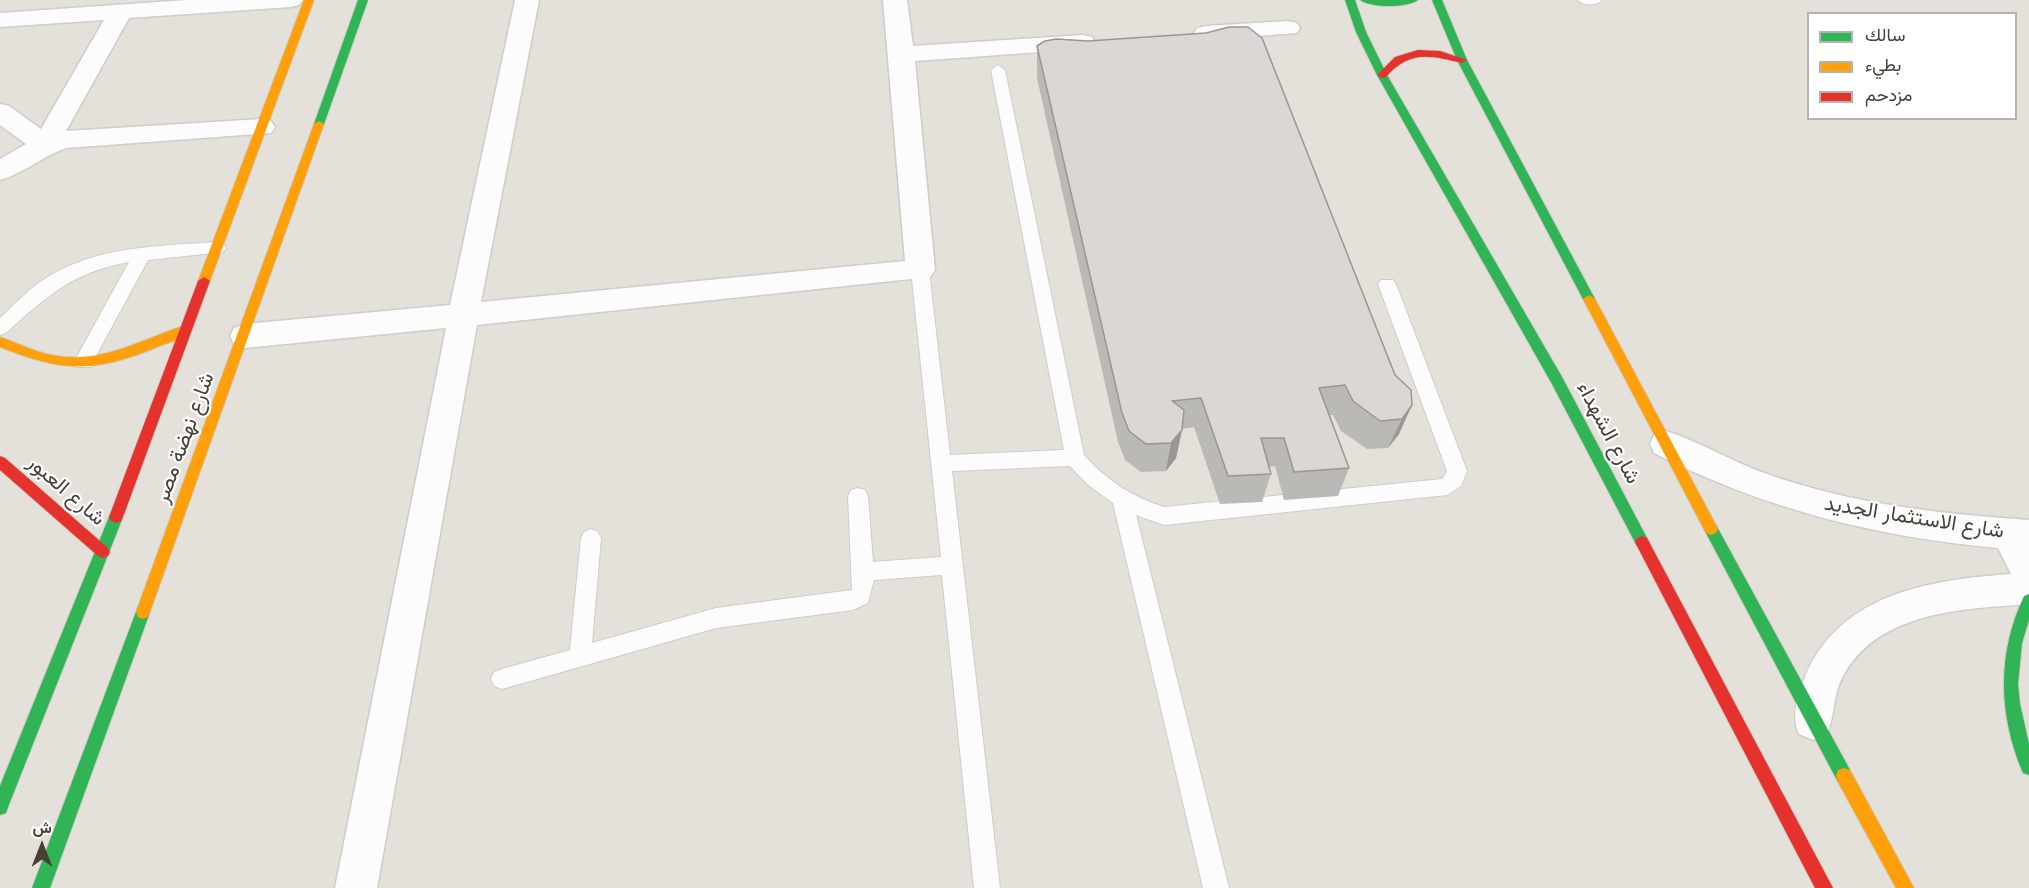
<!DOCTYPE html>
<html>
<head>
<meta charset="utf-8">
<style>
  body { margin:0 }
  #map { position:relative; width:2029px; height:888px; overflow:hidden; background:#f1eeeb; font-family:Helvetica,Vazirmatn,sans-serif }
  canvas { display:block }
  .legend { position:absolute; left:1807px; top:12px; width:210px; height:108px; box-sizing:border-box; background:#fff; border:2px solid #b5b3af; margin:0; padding:8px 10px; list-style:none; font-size:18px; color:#464038 }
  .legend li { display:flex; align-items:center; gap:12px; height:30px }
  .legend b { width:30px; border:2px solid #b5b3af }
  .north { position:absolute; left:12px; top:816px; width:60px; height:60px; -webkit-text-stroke:4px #fff; paint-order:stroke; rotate:0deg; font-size:16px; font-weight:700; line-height:24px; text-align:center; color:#464038 }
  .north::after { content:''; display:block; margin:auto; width:21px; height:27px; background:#464038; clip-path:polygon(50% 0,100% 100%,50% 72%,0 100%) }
</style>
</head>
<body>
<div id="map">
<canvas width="2029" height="888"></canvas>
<ul class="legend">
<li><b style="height:8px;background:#30b455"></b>سالك</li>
<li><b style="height:8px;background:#ff9f0a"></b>بطيء</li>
<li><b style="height:8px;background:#e5322d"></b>مزدحم</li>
</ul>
<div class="north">ش</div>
</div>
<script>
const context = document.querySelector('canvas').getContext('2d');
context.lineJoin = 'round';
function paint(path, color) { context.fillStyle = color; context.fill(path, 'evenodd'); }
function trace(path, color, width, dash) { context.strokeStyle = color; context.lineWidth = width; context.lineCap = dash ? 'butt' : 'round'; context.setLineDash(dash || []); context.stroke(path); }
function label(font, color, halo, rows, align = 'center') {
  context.font = font + ' Helvetica,Vazirmatn,sans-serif'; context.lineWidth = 4.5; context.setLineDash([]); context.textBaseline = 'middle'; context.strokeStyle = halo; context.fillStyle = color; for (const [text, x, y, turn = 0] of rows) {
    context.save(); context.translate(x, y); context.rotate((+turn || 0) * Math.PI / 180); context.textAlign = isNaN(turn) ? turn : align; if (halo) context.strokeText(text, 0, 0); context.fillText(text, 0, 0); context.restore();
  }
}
const residential = new Path2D(`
  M0,0H2029V888H0ZM1808,14H2016V118H1808Z`);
const lane = new Path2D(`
  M1578,0H1602C1597,6 1583,6 1578,0Z
  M998,65L1005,70L1084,455C1106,480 1132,497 1164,507L1442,479L1447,471L1378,284L1381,280H1393L1396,284L1467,471L1461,486L1447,495L1164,525L1136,515L1229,888H1203L1113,503L1087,484L1070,466L952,471L1000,888H974L942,575L874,580L868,603L853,610L716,628L502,689L494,686L491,679L494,672L502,669L570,650L581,538L584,532L591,529L598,532L601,538L592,643L716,608L852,590L848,496L851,490L858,488L865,490L868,496L873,562L941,557L911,270L914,266H926L929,270L950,455L1064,450L991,70Z
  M217,242L223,244L226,248L223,252L148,260L90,367H76L74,362L129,262C73,272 47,296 6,333L0,335V318C15,304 29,289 46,278C97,246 159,246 217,242Z`);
const street = new Path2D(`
  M187,0H303L299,5L291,7L129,18L66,131L262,119L271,121L275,127L271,133L66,148C43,156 23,174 0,180V159L26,144L0,125V104L9,106L41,129L104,20L0,27V13Z
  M515,0H539L481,302L905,261L883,0H907L913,46L1083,35L1092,37L1095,42L1092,47L1083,49L915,61L935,270L930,277L477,325L377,888H335L446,328L245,348L234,344L230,336L234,328L245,324L450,305Z
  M1288,21L1297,23L1300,28L1297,33L1206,40L1197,38L1194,33L1197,28L1206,26Z
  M1666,431C1701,442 1732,462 1767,474C1851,504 1941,514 2029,520V604C1962,609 1870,611 1839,685C1833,701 1834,718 1827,734L1813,740L1799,734C1791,716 1797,695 1805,677C1840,593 1930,580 2011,574L1998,548C1876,537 1764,509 1654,453L1650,444L1654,435Z`);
const fast = new Path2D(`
  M358,0H368L324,124L323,126H315L314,124Z
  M1345,0H1355L1366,32L1387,75L1562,377L1647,538L1649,542L1647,546L1642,548L1637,546L1552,384L1377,75L1356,32Z
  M1360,0H1418C1406,8 1372,8 1360,0Z
  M1432,0H1442L1467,60L1595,299L1593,302H1585L1583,299L1457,60Z
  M116,511L121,513L123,517L8,807L6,813L0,815V786L109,517L111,513Z
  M1711,523L1716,525L1850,770L1852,776L1850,782L1844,784L1838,782L1706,533L1704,529L1706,525Z
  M2029,594V620L2022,643L2018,684L2020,704L2029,744V775L2023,773C1998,714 1997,654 2024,596Z
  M143,605L148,607L150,612L50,888H32L136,612L138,607Z`);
const slow = new Path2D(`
  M304,0H314L210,281L204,285L200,284L198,281Z
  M319,121L324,124L150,612L148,617L143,619L138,617L136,612L314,124Z
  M1589,295L1595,299L1716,525L1718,529L1716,533L1711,535L1706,533L1583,299Z
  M186,325L190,327L192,330C186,338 170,342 160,346C94,373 65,373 0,347V337C18,343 34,352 52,355C101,365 142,339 186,325Z
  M1844,768L1850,770L1914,888H1896L1838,782L1836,776L1838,770Z`);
const jam = new Path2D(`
  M1418,50L1440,51L1467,60L1462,63C1430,55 1409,50 1386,77L1382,78L1377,75L1395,57Z
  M204,277L210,281L123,517L121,521L116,523L111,521L109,517L198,281Z
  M0,456L5,458L108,548L110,552L108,556L103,558L98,556L0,470Z
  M1642,536L1647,538L1833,888H1815L1637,546L1635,542L1637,538Z`);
const wall = new Path2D(`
  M1037,46L1411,390L1399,434L1388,448L1367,449L1341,431L1333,415H1330L1349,468L1338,496L1284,500L1275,466L1269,467L1271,474L1262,502L1220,504L1194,427L1182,429L1176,458L1166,471L1141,472L1125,460L1118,442L1037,78Z`);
const shadedWall = new Path2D(`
  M1412,405L1399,434L1388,448L1402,419Z
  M1182,430L1176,458L1166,471L1171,443Z`);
const building = new Path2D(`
  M1229,27H1248L1262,38L1395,375L1411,390L1412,405L1402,419L1380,421L1353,401L1345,385L1319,388L1349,468L1294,472L1284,438H1261L1271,474L1228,476L1201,398L1172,401L1184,410L1182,430L1171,443L1146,444L1129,431L1122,413L1037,46L1045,41L1056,39L1088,41L1206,33Z`);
const streetNames = [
  ["شارع الشهداء",1608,433,62],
  ["شارع نهضة مصر",185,438,-70],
  ["شارع العبور",66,491,41],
  ["شارع الاستثمار الجديد",1914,518,9]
];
paint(residential, '#e4e0da');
trace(lane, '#cfccc9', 2);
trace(street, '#cfccc9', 3);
trace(fast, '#cfcbc3', 2);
trace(slow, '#cfcbc3', 2);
trace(jam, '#cfcbc3', 2);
paint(lane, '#fdfcfc');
paint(street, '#fdfcfc');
paint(fast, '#30b455');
paint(slow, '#ff9f0a');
paint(jam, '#e5322d');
paint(wall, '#bbb9b6');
paint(shadedWall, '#999694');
paint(building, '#dad7d4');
trace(building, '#999694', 1.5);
label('21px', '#464038', '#fff', streetNames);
</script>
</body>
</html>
